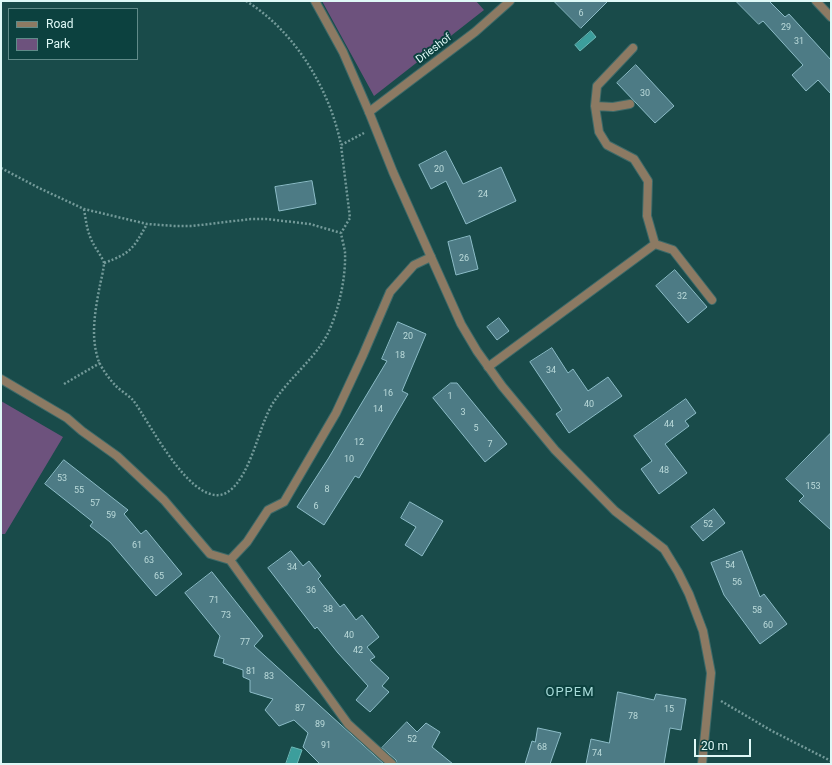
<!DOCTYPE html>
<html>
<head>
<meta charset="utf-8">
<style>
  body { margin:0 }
  #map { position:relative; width:832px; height:765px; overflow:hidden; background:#194b4a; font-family:Roboto,sans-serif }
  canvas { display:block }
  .frame { position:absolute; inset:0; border:2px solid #dff9f7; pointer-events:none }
  .legend { position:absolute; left:8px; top:8px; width:130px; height:52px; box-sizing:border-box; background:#0c413f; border:1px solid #608b89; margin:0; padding:5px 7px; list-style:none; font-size:12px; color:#dff9f7 }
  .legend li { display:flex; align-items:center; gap:8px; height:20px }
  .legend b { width:20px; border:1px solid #608b89 }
  .scale { position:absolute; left:694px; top:739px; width:57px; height:18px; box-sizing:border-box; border:2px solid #dff9f7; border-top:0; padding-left:5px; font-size:12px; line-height:14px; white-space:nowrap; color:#dff9f7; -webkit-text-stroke:3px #0c413f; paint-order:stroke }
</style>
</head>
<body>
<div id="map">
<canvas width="832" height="765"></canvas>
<div class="frame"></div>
<ul class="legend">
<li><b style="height:5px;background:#8c7a63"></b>Road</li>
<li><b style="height:11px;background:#6d527d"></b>Park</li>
</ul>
<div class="scale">20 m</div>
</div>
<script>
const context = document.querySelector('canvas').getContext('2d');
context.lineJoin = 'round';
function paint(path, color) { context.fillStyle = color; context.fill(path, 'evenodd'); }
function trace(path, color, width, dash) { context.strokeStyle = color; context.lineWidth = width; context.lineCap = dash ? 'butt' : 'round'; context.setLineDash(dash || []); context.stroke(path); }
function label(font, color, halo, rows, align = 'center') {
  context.font = font + ' Roboto,sans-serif'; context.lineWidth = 4; context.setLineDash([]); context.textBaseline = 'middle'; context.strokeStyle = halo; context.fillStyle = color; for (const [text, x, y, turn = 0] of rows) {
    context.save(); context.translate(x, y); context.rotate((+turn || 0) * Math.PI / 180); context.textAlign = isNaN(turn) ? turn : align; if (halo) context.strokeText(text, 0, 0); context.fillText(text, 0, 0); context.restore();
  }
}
const green = new Path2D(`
  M322,1H476L484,10L374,96Z
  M1,401L63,437L5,534H1Z`);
const water = new Path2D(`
  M591,31L596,37L580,51L575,45Z
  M292,747L302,750L297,764H286Z`);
const building = new Path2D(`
  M554,1H608L581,28Z
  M736,1H769L785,17L789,14L831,60V94L818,80L806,91L792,75L803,65L763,21L759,24Z
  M636,65L674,106L655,123L617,83Z
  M446,151L463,184L501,167L516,201L466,224L446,181L431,189L419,165Z
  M312,181L316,204L279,211L275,187Z
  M470,236L478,269L456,275L448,242Z
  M675,270L707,307L688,323L656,286Z
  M499,318L509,331L497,340L487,327Z
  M398,322L426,334L402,391L408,394L359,478L355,476L324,525L297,507L328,459L387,361L382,359Z
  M552,348L568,373L573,369L588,391L608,377L622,396L569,433L556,414L562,410L530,362Z
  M451,383H457L507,444L485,462L433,398Z
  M686,399L696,413L685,421L689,426L665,444L687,473L659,494L641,469L652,461L634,436Z
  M831,433V530L799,501L804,496L786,479Z
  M64,460L128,510L124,514L141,534L146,530L182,574L156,596L110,542L90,526L93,522L45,484Z
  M410,502L443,521L422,556L405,545L416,527L401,518Z
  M714,509L725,523L703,541L691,527Z
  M291,551L303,566L309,561L321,576L318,579L340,607L344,604L356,620L362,615L379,637L367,647L375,657L370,660L389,678L382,686L389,692L370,712L356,700L368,686L338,653L317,627L315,629L268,568Z
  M742,551L760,597L764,594L787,624L760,644L724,595L711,563Z
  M212,572L263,636L254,646L384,764H320L303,747L308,733L294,720L279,726L265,710L273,699L250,692V680L243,677V670L223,663L224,659L214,656L220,636L185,593Z
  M618,692L654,700L656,694L686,699L681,730L670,728L664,764H586L591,739L609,743Z
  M407,722L417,732L426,723L440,732L432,747L453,764H397L396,760L382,748Z
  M538,728L561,733L550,764H525L532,741L535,742Z`);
const path = new Path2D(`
  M246,1C295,31 330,90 341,145
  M1,168L39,188L84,209L147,224L175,226H192L251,219H266L310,224L341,233
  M84,209C86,221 87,232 93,243C95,248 103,258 104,263C104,268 101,280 100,285C95,311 90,337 99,362C102,369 110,380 116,386C121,391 128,395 133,400C150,423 187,499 220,495C245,491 257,437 266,417C279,384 314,363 329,331C339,308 346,278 345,252C344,246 342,239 341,233L350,218L341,145L364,133
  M104,263C131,253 133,249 147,224
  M64,384L100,363
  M721,701L772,731L831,761`);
const service = new Path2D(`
  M595,106L613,107L630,104
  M655,244L673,250L712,300
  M488,367L655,244L647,216L648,181L634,159L607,145L599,132L595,106L597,86L633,48`);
const minor = new Path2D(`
  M816,1L831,17
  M369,112L475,32L510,1
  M1,379L67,418L82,431L117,456L164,500L210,554L230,560L348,724L392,764
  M230,560L247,542L268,510L284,502L336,413L363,355L390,292L414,265L431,257`);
const tertiary = new Path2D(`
  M315,1L343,52L369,112L393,172L431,257L461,324L477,351L502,386L555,450L615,511L664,549L678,572L689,594L703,631L711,673L702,764`);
const numberNames = [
  ["6",581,14],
  ["29",786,28],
  ["31",799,42],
  ["30",645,94],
  ["20",439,170],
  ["24",483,195],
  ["26",464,259],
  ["32",682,297],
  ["20",408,337],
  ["18",400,356],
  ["34",551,371],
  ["16",388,394],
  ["1",450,397],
  ["40",589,405],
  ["14",378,410],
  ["3",463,413],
  ["44",669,425],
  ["5",476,429],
  ["12",359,443],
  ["7",490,445],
  ["10",349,460],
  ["48",664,471],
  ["53",62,479],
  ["153",813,487],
  ["8",327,490],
  ["55",79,491],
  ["57",95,504],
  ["6",316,507],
  ["59",111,516],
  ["52",708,525],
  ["61",137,546],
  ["63",149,561],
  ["54",730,566],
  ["34",292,568],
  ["65",159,577],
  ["56",737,583],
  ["36",311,591],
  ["71",214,601],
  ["38",328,610],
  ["58",757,611],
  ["73",226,616],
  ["60",768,626],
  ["40",349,636],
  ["77",245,643],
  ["42",358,651],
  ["81",251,672],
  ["83",269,677],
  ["87",300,709],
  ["15",669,710],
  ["78",633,717],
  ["89",320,725],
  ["52",412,740],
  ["91",326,746],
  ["68",542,748],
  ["74",597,754]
];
const streetNames = [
  ["Drieshof",434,49,-37]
];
const quarterNames = [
  ["OPPEM",570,693]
];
paint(green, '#6d527d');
paint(water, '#3c9e9c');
trace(water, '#6db9b7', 1);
paint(building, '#4d7b85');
trace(building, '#8cbcc7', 1);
trace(service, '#3d6a69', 10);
trace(minor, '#3d6a69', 10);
trace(tertiary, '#3d6a69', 10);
trace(path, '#739a99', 2.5, [2, 2]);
trace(service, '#8c7a63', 8);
trace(minor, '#8c7a63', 8);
trace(tertiary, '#8c7a63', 8);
label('9px', '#badada', null, numberNames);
label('11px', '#dff9f7', '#0c413f', streetNames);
context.letterSpacing = '1px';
label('13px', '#a8dbd9', '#0c413f', quarterNames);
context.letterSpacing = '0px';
</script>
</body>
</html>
